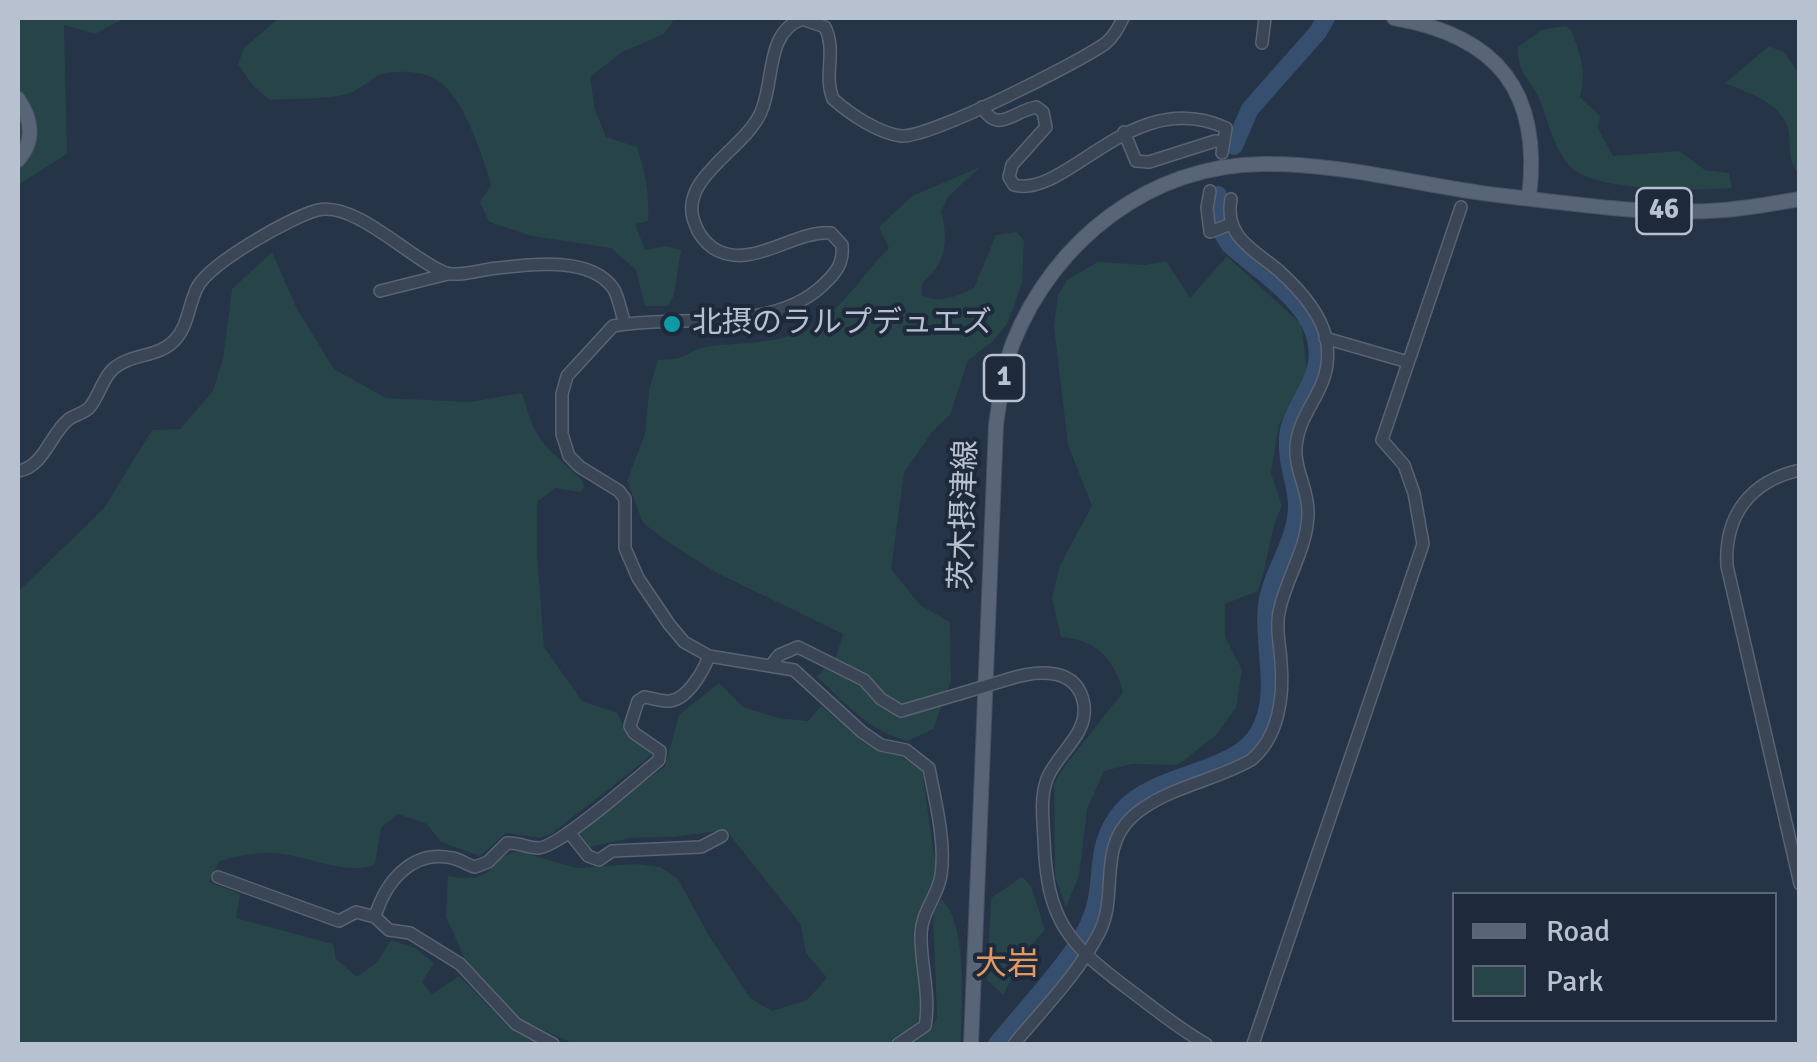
<!DOCTYPE html>
<html>
<head>
<meta charset="utf-8">
<style>
  body { margin:0 }
  #map { position:relative; width:1817px; height:1062px; overflow:hidden; background:#253447; font-family:Signika,sans-serif }
  canvas { display:block }
  .frame { position:absolute; inset:0; border:20px solid #b8c1cf; pointer-events:none }
  .legend { position:absolute; left:1452px; top:892px; width:325px; height:130px; box-sizing:border-box; background:#1e2a3c; border:2px solid #5c6677; margin:0; padding:12px 18px; list-style:none; font-size:30px; color:#b8c1cf }
  .legend li { display:flex; align-items:center; gap:20px; height:50px }
  .legend b { width:50px; border:2px solid #5c6677 }
</style>
</head>
<body>
<div id="map">
<canvas width="1817" height="1062"></canvas>
<div class="frame"></div>
<ul class="legend">
<li><b style="height:12px;background:#586576"></b>Road</li>
<li><b style="height:28px;background:#274448"></b>Park</li>
</ul>
</div>
<script>
const context = document.querySelector('canvas').getContext('2d');
context.lineJoin = 'round';
function paint(path, color) { context.fillStyle = color; context.fill(path, 'evenodd'); }
function trace(path, color, width, dash) { context.strokeStyle = color; context.lineWidth = width; context.lineCap = dash ? 'butt' : 'round'; context.setLineDash(dash || []); context.stroke(path); }
function label(font, color, halo, rows, align = 'center') {
  context.font = font + ' Signika,"Noto Sans JP",sans-serif'; context.lineWidth = 8; context.setLineDash([]); context.textBaseline = 'middle'; context.strokeStyle = halo; context.fillStyle = color; for (const [text, x, y, turn = 0] of rows) {
    context.save(); context.translate(x, y); context.rotate((+turn || 0) * Math.PI / 180); context.textAlign = isNaN(turn) ? turn : align; if (halo) context.strokeText(text, 0, 0); context.fillText(text, 0, 0); context.restore();
  }
}
const green = new Path2D(`
  M18,18H120L121,20L95,34L64,25L67,154L18,185Z
  M279,18H675L664,34L622,52L590,77L595,110L606,137L637,147C645,171 650,196 648,221L635,224L645,250L666,246L681,250L674,295L668,306H645L636,270L611,248L532,236L489,222L480,202L491,185C482,155 465,102 440,82C427,71 396,69 380,75C368,80 360,90 347,94C324,100 294,98 270,100L254,87L238,64L244,48Z
  M1565,26L1571,30C1580,52 1587,73 1580,97L1600,116L1598,128L1613,156L1679,151L1705,170L1729,173L1732,188C1698,191 1595,192 1571,167C1553,149 1548,119 1538,96C1528,76 1517,72 1518,47L1541,30Z
  M1769,46L1785,53L1799,73V174C1786,159 1792,146 1788,129C1781,102 1748,93 1725,83Z
  M980,167L948,197L941,212C949,241 946,263 923,282L921,295C940,304 957,296 974,288L996,235L1016,232L1024,240L1022,284L1007,324L992,342L968,360L950,415L932,432L904,473L891,569L920,605L950,622L951,681L933,729L908,741C870,732 845,703 817,677L836,657L843,634L717,573L671,544L643,523L627,481L645,434L649,390L658,360C665,359 675,360 681,357C689,355 692,350 701,348C737,341 782,346 814,325C844,307 864,273 889,248L879,227L912,196Z
  M272,252L297,309L334,369L386,398L470,402L522,393C537,446 544,444 582,480L584,487L581,492L555,488L537,502V554L544,647L582,701L618,713C627,742 637,733 652,752L646,760L551,834L540,838L506,833L480,856L441,842L427,824L398,814L381,828L375,865C346,875 312,858 282,854C261,851 238,856 219,861L209,882L240,894L236,918L333,944L336,959L357,977L376,963L391,940L415,948L434,963L422,982L432,994L459,976L515,1032L540,1044H18V592L104,508L152,430L180,429L213,391L223,359L232,289Z
  M1227,256L1301,324L1307,370L1279,425L1271,473L1282,506C1268,533 1269,562 1258,591L1225,604V637L1242,670L1236,708L1216,735L1178,765L1132,764L1104,771L1087,809L1079,876L1066,907L1055,877L1054,784L1064,767L1123,692C1114,659 1097,640 1061,637L1052,598L1060,565L1092,506L1068,445L1054,327L1058,295L1067,280L1098,262L1146,265L1166,261L1190,298Z
  M719,683L743,707L778,718L808,721L821,706L861,740L879,751L896,753L922,770L937,876L914,928L923,1009C916,1035 901,1026 889,1044H574L520,1019L465,959L446,917L448,876C500,885 486,858 518,851L576,868L635,864L660,867L678,879L709,936L750,998L772,1011L807,1000L827,978L806,953L801,925L726,830L673,837L630,838L590,847L579,832L665,766L679,715Z
  M1022,877L1031,886L1045,930L1024,953L1003,995L987,980L991,898Z
  M941,899C969,923 961,1008 961,1044H909L931,1030L937,1017L933,915Z`);
const river = new Path2D(`
  M1234,146L1250,109L1318,32L1326,18
  M997,1044C1023,1012 1073,959 1089,924C1108,884 1090,847 1123,810C1156,772 1236,774 1259,732C1281,692 1262,648 1267,605C1272,570 1298,540 1297,504C1296,480 1286,463 1288,437C1291,405 1323,381 1317,345C1311,301 1259,272 1229,244C1218,228 1216,214 1218,195`);
const minor = new Path2D(`
  M1262,43L1265,18
  M982,107C998,134 1012,112 1036,107L1043,112L1046,127L1012,165L1009,177L1014,185C1067,199 1132,85 1226,128L1222,153
  M1124,132L1136,161L1149,162L1215,141L1224,142
  M1210,191L1207,208L1210,232L1231,224
  M380,291L448,274
  M1325,338L1408,362
  M1800,470C1750,481 1724,516 1727,566L1800,884
  M18,471C44,467 50,434 69,419C75,415 84,413 89,408C99,397 102,379 113,369C131,353 157,358 174,341C189,326 188,304 198,286C212,262 291,217 318,210C356,201 412,261 446,273C459,277 484,269 498,268C532,264 590,256 613,288C619,297 621,313 625,324
  M771,665L779,655L798,647L864,680L881,699L901,711L959,694
  M1009,679C1037,670 1078,666 1084,705C1088,735 1057,753 1047,779C1040,798 1043,819 1044,840C1047,921 1067,943 1131,991C1155,1009 1179,1029 1206,1044
  M569,832L588,856L599,860L612,851L701,847L722,836
  M218,877L339,921L356,912L375,917L389,930L410,933L460,964L516,1024L553,1044
  M375,917C385,883 411,849 452,858C460,859 467,865 475,867L488,862L507,843C519,842 527,848 538,848C559,848 638,777 659,760L660,751L634,733L630,726L638,701L644,697C652,698 663,702 670,701C688,699 704,670 709,656
  M898,1044L925,1026C931,995 920,964 921,933C922,911 938,896 941,875C946,842 935,800 929,768L906,750L881,745L862,732L794,670L709,656L684,642L669,624L638,578L625,548V499L619,491L580,467L569,456L562,434V394L567,376L613,326C677,314 772,334 823,285C836,273 844,263 842,245L831,233C793,230 750,272 713,248C705,242 698,233 695,224C676,179 744,151 761,112C775,80 765,33 802,19L825,27C837,52 823,75 833,99C850,114 878,133 901,136C928,139 1080,62 1106,43C1114,36 1119,27 1123,18
  M1014,1044C1043,1009 1078,974 1099,933C1119,895 1097,850 1132,817C1165,787 1213,782 1251,760C1279,737 1284,696 1281,662C1280,644 1275,626 1280,608C1287,577 1308,546 1308,513C1309,490 1294,470 1296,446C1300,405 1336,388 1326,338C1320,312 1297,287 1278,270C1253,249 1224,237 1231,199
  M1253,1044L1423,544L1414,493L1404,465L1382,440L1461,207`);
const major = new Path2D(`
  M1394,18C1498,36 1542,92 1529,197
  M18,99C32,119 35,141 18,160
  M971,1044L996,425C1000,398 1003,369 1013,343C1054,240 1150,165 1263,164C1345,163 1424,187 1505,196C1576,204 1652,216 1724,210C1750,208 1775,203 1800,199`);
const minorBridge = new Path2D(`
  M959,694L1009,679`);
const markers = [
  [672,324,10,"#0f9aa8"]
];
const shields = [
  [1664,211,55],
  [1004,378,40]
];
const shieldNames = [
  ["46",1664,211],
  ["1",1004,378]
];
const poiNames = [
  ["北摂のラルプデュエズ",692,324]
];
const streetNames = [
  ["茨木摂津線",965,515,-88]
];
const neighbourhoodNames = [
  ["大岩",1007,966]
];
paint(green, '#274448');
trace(river, '#374f6f', 18);
trace(minor, '#596373', 14);
trace(major, '#475162', 16);
trace(minor, '#3a4656', 11);
trace(major, '#586576', 14);
trace(minorBridge, '#596373', 14, []);
trace(minorBridge, '#3a4656', 11);
for (const [x, y, r, color] of markers) { const dot = new Path2D(); dot.arc(x, y, r, 0, 2 * Math.PI); context.fillStyle = color; context.fill(dot); trace(dot, '#1e2a3c', 4); }
for (const [x, y, w] of shields) { const box = new Path2D(); box.roundRect(x - w / 2, y - 23, w, 46, 8); context.fillStyle = '#1e2a3c'; context.fill(box); trace(box, '#b8c1cf', 2.5); }
label('bold 28px', '#b8c1cf', null, shieldNames);
label('30px', '#b8c1cf', '#1e2a3c', poiNames, 'left');
label('30px', '#b8c1cf', '#1e2a3c', streetNames);
label('32px', '#e19961', '#1e2a3c', neighbourhoodNames);
</script>
</body>
</html>
